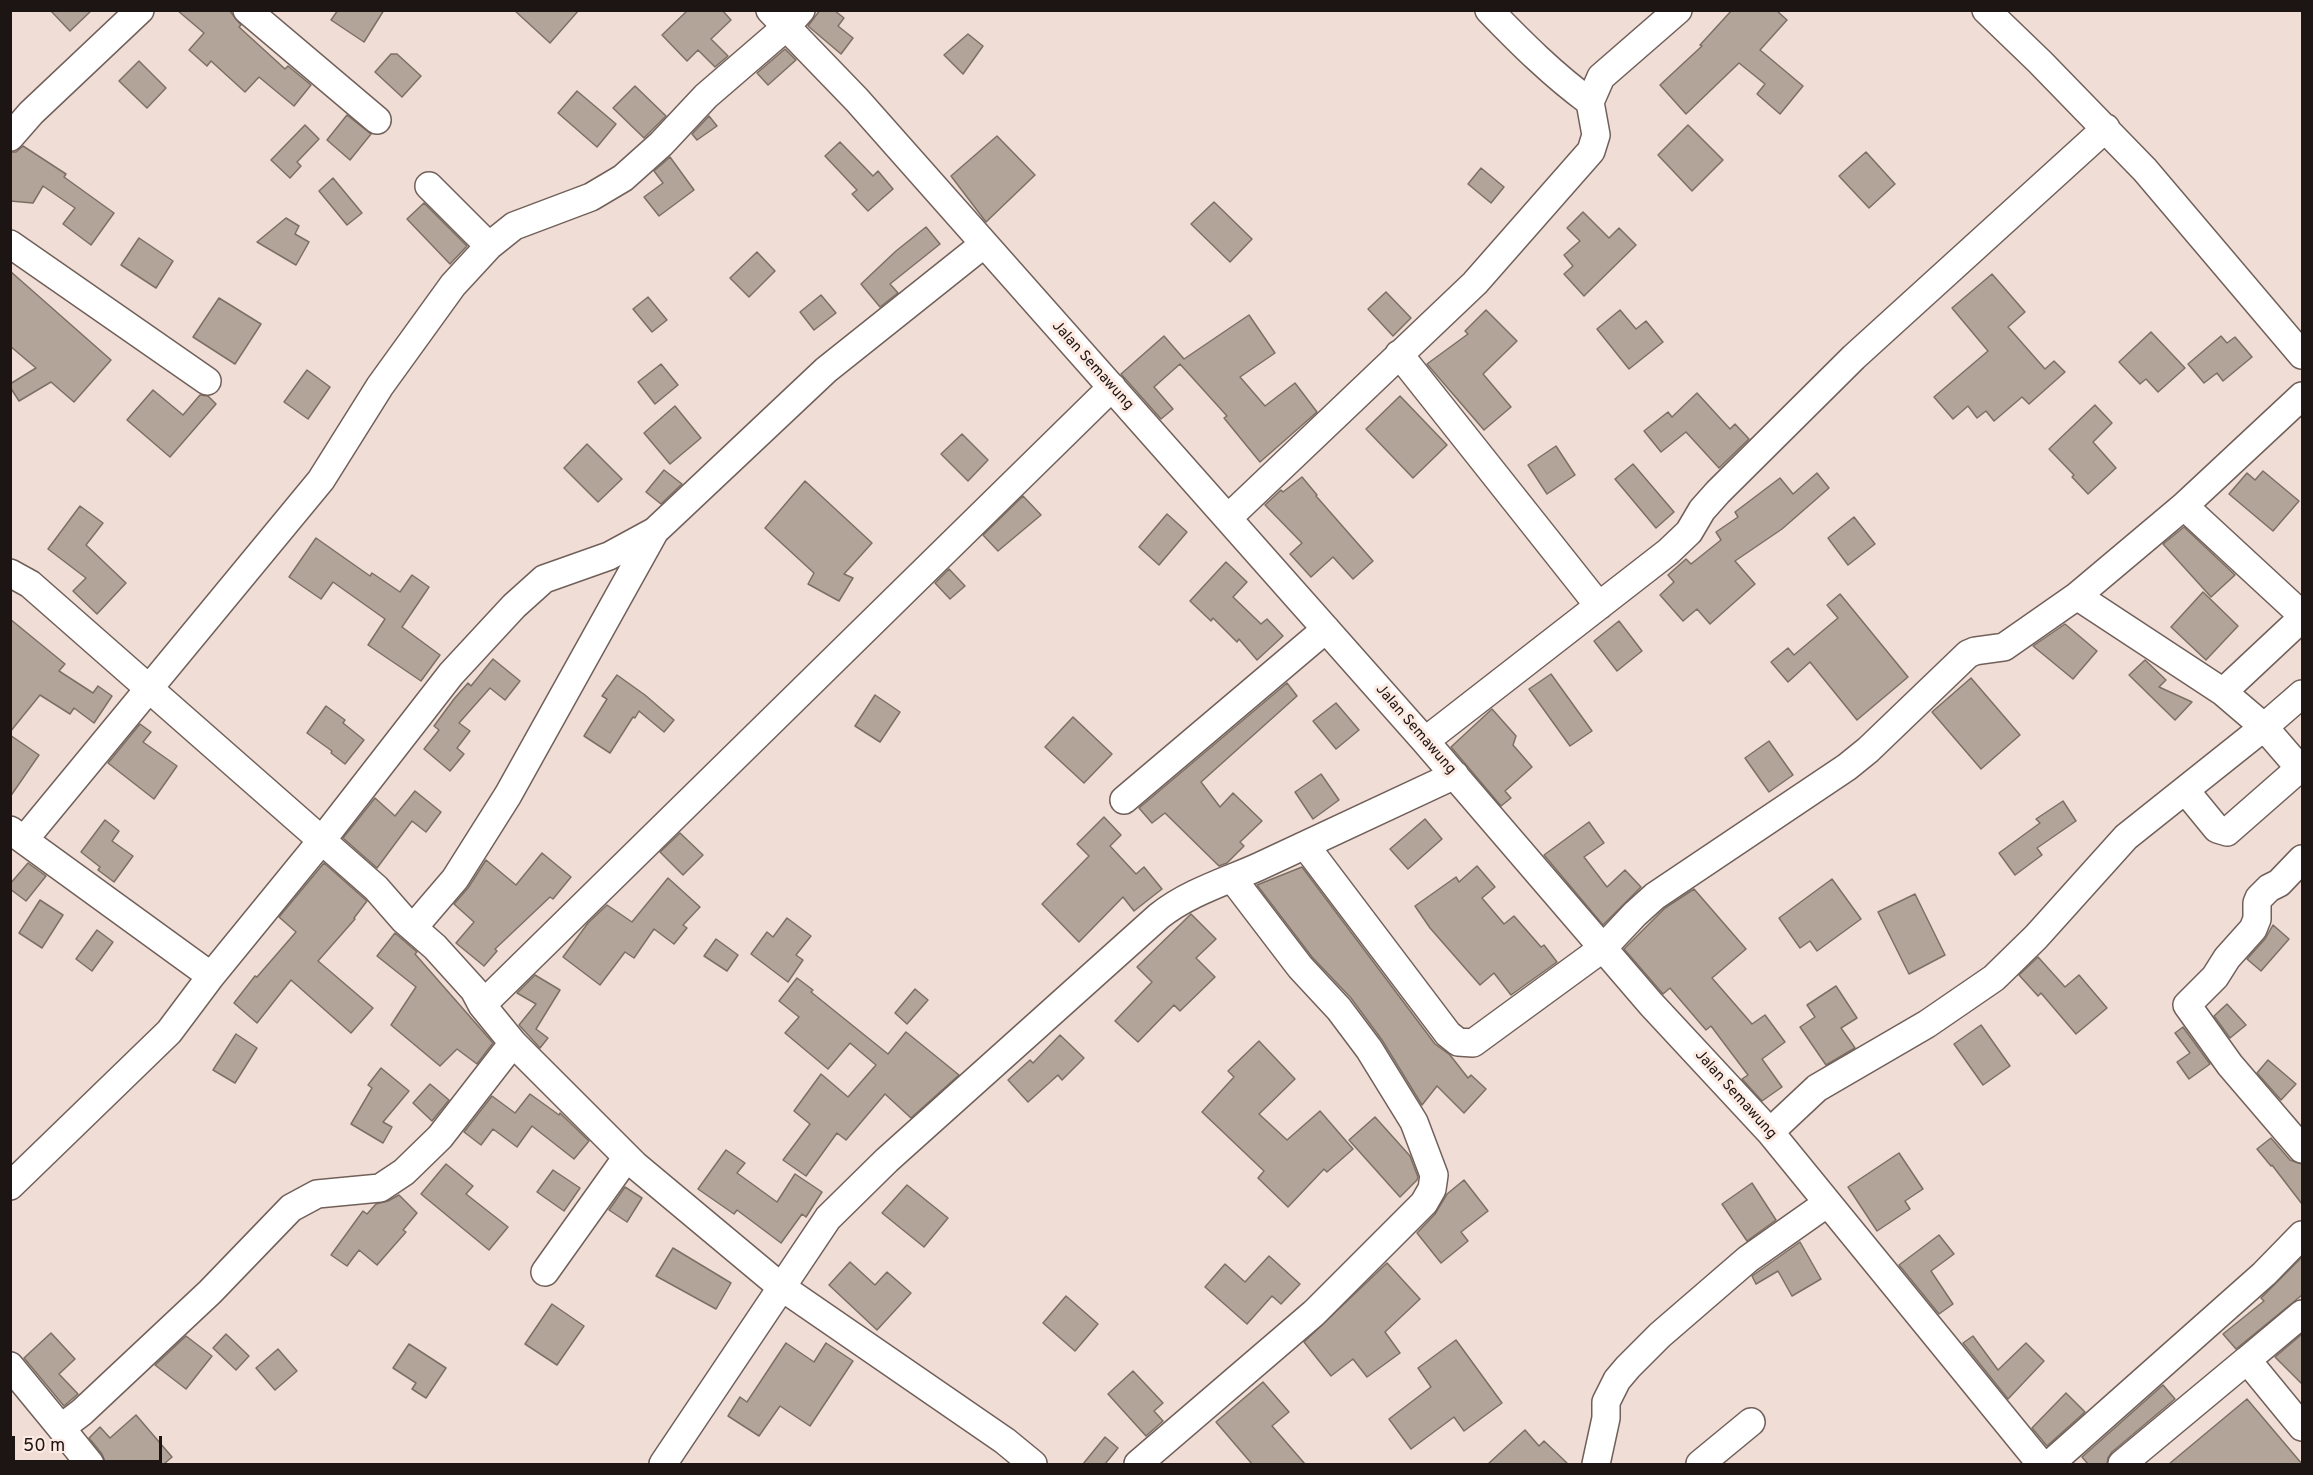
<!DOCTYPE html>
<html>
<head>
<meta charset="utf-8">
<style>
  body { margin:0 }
  #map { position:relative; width:2313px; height:1475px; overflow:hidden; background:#f0ddd5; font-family:Overpass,sans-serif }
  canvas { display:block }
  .frame { position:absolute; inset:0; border:12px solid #1c1513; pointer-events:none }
  .scale { position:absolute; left:12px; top:1436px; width:150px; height:27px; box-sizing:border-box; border:3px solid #1c1513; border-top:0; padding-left:8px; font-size:18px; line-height:21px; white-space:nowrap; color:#1c1513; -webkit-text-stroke:4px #fdeae2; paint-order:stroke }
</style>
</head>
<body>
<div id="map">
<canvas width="2313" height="1475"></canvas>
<div class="frame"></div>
<div class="scale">50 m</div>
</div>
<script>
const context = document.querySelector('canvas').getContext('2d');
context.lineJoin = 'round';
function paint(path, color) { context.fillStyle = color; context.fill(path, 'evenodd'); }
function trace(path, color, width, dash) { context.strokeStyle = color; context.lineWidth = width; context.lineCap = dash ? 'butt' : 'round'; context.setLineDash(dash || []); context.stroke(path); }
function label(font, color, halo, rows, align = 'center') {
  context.font = font + ' Overpass,sans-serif'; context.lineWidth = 6; context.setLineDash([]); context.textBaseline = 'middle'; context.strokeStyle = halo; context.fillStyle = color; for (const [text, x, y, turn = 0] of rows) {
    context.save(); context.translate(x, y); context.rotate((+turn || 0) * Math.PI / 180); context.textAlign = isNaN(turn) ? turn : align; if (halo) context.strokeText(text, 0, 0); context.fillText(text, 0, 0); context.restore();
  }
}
const building = new Path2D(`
  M50,10H92L70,31Z
  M177,10H229L241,25L239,27L285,69L288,66L311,85L294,106L259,77L245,92L211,61L207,66L189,50L204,33Z
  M338,10H384L364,42L331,20Z
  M514,10H579L550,43Z
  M688,10H722L731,20L711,39L728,56L715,67L698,50L687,61L662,35Z
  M820,10H834L844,18L838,26L853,38L841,54L808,26Z
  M1732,10H1776L1787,20L1760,50L1803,86L1780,114L1757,94L1765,84L1739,63L1686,114L1660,85L1702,46L1700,45Z
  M968,34L983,46L963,74L944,55Z
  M785,49L796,60L768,85L757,73Z
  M391,54H397L421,76L402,97L375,72Z
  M139,61L166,88L147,108L119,81Z
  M635,86L666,116L644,138L613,108Z
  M577,91L616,124L597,147L558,113Z
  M347,115L371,134L350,160L327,140Z
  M709,116L717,126L697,140L692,134Z
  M305,125L319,139L297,162L301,166L290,178L271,160Z
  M1688,125L1723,160L1692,191L1658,155Z
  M997,136L1035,175L986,222L951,176Z
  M840,142L873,176L878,171L893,189L868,211L852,194L857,190L825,156Z
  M23,146L66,174L64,177L114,213L91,245L63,224L75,208L43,186L33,203L10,201V152H16Z
  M1866,152L1895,184L1869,208L1839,176Z
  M670,157L694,190L659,216L644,197L663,183L654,171Z
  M1481,168L1504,187L1491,203L1468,184Z
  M333,178L362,213L347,225L319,191Z
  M1214,202L1252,239L1230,262L1191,224Z
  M424,203L467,246L450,264L407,219Z
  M1583,212L1609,238L1619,228L1636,245L1584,296L1564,274L1573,266L1564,255L1580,241L1567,228Z
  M286,218L299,226L295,234L309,242L296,265L257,242Z
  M926,227L940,244L890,284L898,293L880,307L861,284L896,251Z
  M139,238L173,261L156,288L121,265Z
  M757,252L775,271L749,297L730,278Z
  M10,271L111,360L74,402L51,382L19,401L10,387V384L36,368L10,346Z
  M1992,274L2025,312L2008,327L2045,369L2054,361L2065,372L2029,404L2022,397L1994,421L1986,411L1977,418L1968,406L1953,419L1934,397L1988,351L1952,308Z
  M1386,292L1411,318L1393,336L1368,309Z
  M821,295L836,313L814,330L800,312Z
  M648,297L667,320L652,332L633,309Z
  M219,298L261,324L235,364L193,337Z
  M1486,310L1517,341L1483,374L1511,407L1484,430L1427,364L1468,334L1465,331Z
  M1620,310L1636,329L1646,321L1663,342L1629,369L1597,329Z
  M1249,315L1275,353L1240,377L1265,406L1295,383L1317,412L1260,462L1224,418L1227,416L1180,364L1154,387L1173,409L1161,419L1121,374L1164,336L1184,359Z
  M2151,332L2185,368L2158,392L2146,379L2140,384L2119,362Z
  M2221,336L2227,343L2235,337L2252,357L2223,381L2217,373L2204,383L2188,364Z
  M661,364L678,385L655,404L638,382Z
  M307,370L330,387L308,419L284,402Z
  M153,390L183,415L200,395L208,396L216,404L170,457L127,420Z
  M1697,393L1730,429L1735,424L1749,439L1719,468L1686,432L1661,452L1644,431L1668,412L1672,417Z
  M1400,396L1447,445L1413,478L1366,429Z
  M2095,405L2112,423L2093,442L2116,468L2088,494L2072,477L2074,475L2049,449Z
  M675,406L701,438L670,464L644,433Z
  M962,434L988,460L968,481L941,454Z
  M587,444L622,479L598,502L564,468Z
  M1556,446L1575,475L1547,494L1528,465Z
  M1633,464L1674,512L1656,528L1615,479Z
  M664,470L682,484L661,504L646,492Z
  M2263,471L2299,501L2273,531L2229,494L2247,473L2255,480Z
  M1817,473L1829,488L1782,529L1735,561L1755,584L1710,624L1697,609L1683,621L1660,595L1674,582L1668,575L1686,559L1691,564L1721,540L1716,532L1738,517L1735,512L1780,478L1793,494Z
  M1302,477L1317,495L1316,496L1373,561L1353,579L1333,557L1311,577L1290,554L1302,543L1265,505L1281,490L1283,492Z
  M805,481L872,543L844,574L853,578L839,601L808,584L814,573L765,528Z
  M1023,496L1041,515L998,551L983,535Z
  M80,506L103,523L86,545L126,583L97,614L73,591L86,578L48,549Z
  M1167,514L1187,532L1159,565L1139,547Z
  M1854,517L1875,544L1848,565L1828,538Z
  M2184,527L2235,575L2211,597L2163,544Z
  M316,538L370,576L372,573L400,592L412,575L429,587L402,627L440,655L421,681L368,645L385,619L333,582L321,599L289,577Z
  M1226,562L1247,582L1233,597L1261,624L1267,619L1283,636L1257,660L1239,639L1237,642L1213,618L1211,621L1190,601Z
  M949,569L965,586L950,599L935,583Z
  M2203,592L2238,626L2206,660L2171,627Z
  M1840,594L1908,677L1857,720L1810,662L1788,682L1771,662L1788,648L1794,655L1838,618L1827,605Z
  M10,619L65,664L59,671L93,693L98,686L112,696L94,723L74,708L70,714L40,695L10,732Z
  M1619,621L1642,651L1617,671L1594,641Z
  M2065,624L2097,651L2073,679L2033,646Z
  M493,659L520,681L505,700L490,688L459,723L470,731L457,748L464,754L450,771L424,749L439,730L434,726L454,699L468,683L471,686Z
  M2145,660L2166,680L2159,687L2192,702L2175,720L2129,675Z
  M1551,674L1592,731L1570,746L1529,689Z
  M617,675L645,695L674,720L664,732L639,711L635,718L633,717L610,753L584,736L607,699L602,696Z
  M1971,678L2020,735L1981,769L1932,712Z
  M1287,683L1297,696L1201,782L1220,807L1233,793L1262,821L1240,842L1244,846L1227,863L1219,866L1165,813L1152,823L1139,808Z
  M875,695L900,712L880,742L855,726Z
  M1336,703L1359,730L1336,749L1313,721Z
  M326,706L345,720L343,723L364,740L345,764L331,753L332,751L307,733Z
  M1492,709L1516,736L1513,745L1532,767L1505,791L1511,798L1501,806L1451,747Z
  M1073,717L1112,754L1084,783L1045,747Z
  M140,724L151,732L143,742L177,766L154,799L108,763Z
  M10,735L39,755L10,797Z
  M1769,741L1793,775L1769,792L1745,758Z
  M1321,774L1339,800L1313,819L1295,792Z
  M415,791L441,812L426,832L412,821L377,868L343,838L375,798L395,816Z
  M2063,801L2076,821L2037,848L2042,855L2015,875L1999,853L2040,823L2036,819Z
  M1104,817L1121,835L1110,846L1136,874L1144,867L1162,889L1134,911L1123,897L1079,942L1042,904L1089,856L1077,844Z
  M1425,819L1442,839L1408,869L1390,849Z
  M105,820L119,831L112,841L133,856L114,882L98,870L100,867L81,852Z
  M1589,822L1604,843L1584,857L1607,887L1625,870L1641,887L1603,925L1544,855Z
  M680,833L703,855L683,875L660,852Z
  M542,853L571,877L553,899L550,897L495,949L497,951L484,966L456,943L474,922L454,904L468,888L486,860L516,885Z
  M28,863L46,876L26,901L10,889V884Z
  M324,863L367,901L354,918L355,919L318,961L373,1008L351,1033L291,980L257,1023L234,1003L255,976L257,977L296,932L279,917Z
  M1477,866L1495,887L1482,898L1504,924L1514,916L1541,947L1544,945L1557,962L1511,995L1494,973L1480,985L1430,928L1415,906L1456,877L1459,882Z
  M1302,867L1435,1044L1450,1055L1468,1078L1471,1075L1486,1089L1464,1113L1437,1086L1422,1105L1382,1040L1351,998L1312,957L1257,885Z
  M668,878L700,907L683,925L687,928L674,944L654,929L634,958L625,952L600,985L563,957L588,923L607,905L632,922Z
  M1832,879L1861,919L1817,951L1810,941L1800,948L1779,918Z
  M1694,889L1746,949L1712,978L1752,1024L1765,1015L1785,1042L1762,1059L1782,1087L1762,1101L1742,1079L1748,1075L1711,1026L1706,1030L1670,988L1663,994L1624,949L1665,908Z
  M1915,894L1945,955L1909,974L1878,912Z
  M40,900L63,915L42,948L19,933Z
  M1191,914L1216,939L1196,958L1215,977L1180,1011L1174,1005L1138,1042L1115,1021L1152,982L1137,967Z
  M787,918L811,936L796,955L803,960L788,982L751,954L767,932L773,937Z
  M2273,925L2289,939L2261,971L2247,959L2265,939Z
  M97,930L113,942L92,971L76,959Z
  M395,933L417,952L415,954L493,1043L477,1064L457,1049L440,1066L391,1025L416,987L377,956Z
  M716,939L738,955L727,971L704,956Z
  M2038,957L2065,987L2079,975L2107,1008L2076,1034L2041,993L2038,996L2019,975Z
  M535,975L560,990L536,1029L548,1038L540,1048L519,1025L536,1004L517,993Z
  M797,978L813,990L811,992L888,1054L906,1032L959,1075L911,1118L885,1094L846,1140L837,1133L806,1176L783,1160L810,1124L794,1111L821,1074L848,1097L876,1065L850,1043L828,1069L785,1033L799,1017L779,1001Z
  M1836,986L1857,1018L1841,1028L1855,1048L1826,1065L1800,1027L1815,1017L1807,1005Z
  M915,989L928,1000L907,1024L895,1013Z
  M2227,1004L2246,1025L2230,1038L2214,1016Z
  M1981,1025L2010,1066L1983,1085L1954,1044Z
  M2183,1027L2210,1064L2189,1079L2177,1062L2190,1053L2175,1033Z
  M236,1034L257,1048L235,1083L213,1070Z
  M1060,1035L1084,1058L1062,1080L1058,1075L1028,1102L1008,1080L1030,1060L1033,1063Z
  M1259,1041L1295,1079L1259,1114L1287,1140L1320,1111L1353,1149L1327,1172L1324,1169L1288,1207L1258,1178L1264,1171L1202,1112L1234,1077L1228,1071Z
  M2268,1060L2296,1084L2281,1100L2257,1073Z
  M381,1068L409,1091L383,1122L392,1127L383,1143L351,1124L372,1088L368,1085Z
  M430,1084L449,1100L432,1121L413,1103Z
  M530,1094L559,1115L560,1113L589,1141L574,1159L532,1126L517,1147L493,1129L481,1145L464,1132L492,1096L515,1113Z
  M1375,1117L1410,1156L1418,1177L1417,1180L1400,1197L1349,1140Z
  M2271,1138L2290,1160L2302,1164V1204L2272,1165L2271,1166L2257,1149Z
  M726,1150L745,1163L737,1173L777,1202L795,1174L822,1192L806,1217L802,1214L781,1243L737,1210L734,1214L698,1189Z
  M1899,1153L1923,1189L1905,1201L1910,1209L1877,1231L1848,1187Z
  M446,1164L473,1186L466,1194L508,1227L489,1250L421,1194Z
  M553,1170L580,1188L564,1211L537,1192Z
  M1464,1180L1488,1211L1461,1232L1468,1241L1441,1263L1417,1233L1435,1214L1447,1194Z
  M1752,1183L1776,1220L1747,1241L1722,1204Z
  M907,1185L948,1218L924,1247L882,1213Z
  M625,1187L642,1198L627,1222L609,1210Z
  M399,1195L417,1213L403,1230L406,1232L377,1265L359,1250L347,1266L331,1255L363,1211L367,1214L376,1204L388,1201Z
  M1939,1235L1954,1254L1931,1271L1953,1304L1939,1314L1899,1265Z
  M1800,1242L1821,1279L1792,1296L1778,1271L1756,1284L1752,1276Z
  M673,1248L731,1283L716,1309L656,1276Z
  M1269,1256L1300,1284L1281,1304L1272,1296L1247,1324L1205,1287L1225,1264L1245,1282Z
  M2302,1257V1295L2236,1349L2223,1334L2264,1301L2261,1298Z
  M850,1262L875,1285L887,1272L911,1293L877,1330L829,1285Z
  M1387,1263L1420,1299L1385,1332L1400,1353L1367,1377L1353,1359L1331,1376L1304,1342Z
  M1066,1296L1098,1324L1075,1351L1043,1323Z
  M552,1304L584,1326L557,1365L525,1344Z
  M51,1333L75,1359L59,1374L78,1394L64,1406L24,1358Z
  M226,1334L249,1356L236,1370L213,1348Z
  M2302,1334V1384L2275,1357Z
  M186,1336L212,1356L186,1389L155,1365Z
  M1973,1336L1998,1370L2026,1343L2044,1361L2008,1399L1963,1343Z
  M1456,1340L1502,1403L1464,1431L1454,1417L1411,1449L1389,1419L1431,1387L1418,1368Z
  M786,1343L814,1362L826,1343L853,1361L810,1426L780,1406L759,1436L728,1416L740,1397L747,1402Z
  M409,1344L446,1368L426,1398L412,1389L416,1383L393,1368Z
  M278,1349L297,1371L275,1390L256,1368Z
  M1133,1371L1163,1403L1154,1411L1163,1421L1146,1436L1108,1394Z
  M1263,1382L1289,1412L1272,1426L1305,1464H1252L1216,1422Z
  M2163,1385L2175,1399L2112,1452L2108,1458L2107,1464H2088L2082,1457Z
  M2066,1393L2085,1412L2047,1446L2032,1428Z
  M2247,1399L2302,1464H2169Z
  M136,1415L172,1457L164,1464H106L102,1454L89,1438L100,1427L110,1438Z
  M1525,1430L1539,1446L1544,1441L1568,1464H1488Z
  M1105,1437L1118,1448L1105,1464H1083Z`);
const minor = new Path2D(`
  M247,10L377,120
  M770,10L857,100L1425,741L1651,1004L1770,1132L2041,1464
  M1489,10C1521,43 1553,75 1590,102
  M1986,10L2040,62L2145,170L2302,355
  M10,137L31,113L140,10
  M429,186L489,246
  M10,244L207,381
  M1399,354L1599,606
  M2184,506L2302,615
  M1228,518L1475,283L1591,151L1596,135L1590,102L1601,77L1678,10
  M10,573L30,584L376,888L404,920L435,947L474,990L482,1005L513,1043L635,1165L780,1286L1005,1441L1033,1464
  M2077,596L2223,692
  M2302,618L2223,692L2264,727L2302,771
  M1425,741L1668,552L1689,532L1702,510L1718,492L1854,357L2106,128
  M2185,790L2217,829L2227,832L2300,768
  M1124,800L1326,629
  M10,830L211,976
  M24,840L321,480L380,386L453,285L489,246L514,226L591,197L623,178L661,144L706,96L786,27L801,10
  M1305,845L1448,1034L1458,1042L1473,1043L1603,948L1635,914L1655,896L1847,767L1868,750L1968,654L1975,651L2004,647L2077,596L2184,506L2302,396
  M2302,859L2279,883L2269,888L2259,898L2257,903V919L2253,929L2227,958L2215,977L2187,1005L2230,1065L2302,1149
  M413,928L455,879L508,795L655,531L826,370L984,244
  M482,1005L1112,387
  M1770,1132L1817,1088L1927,1024L1994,978L2036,937L2126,837L2264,727L2302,694
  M10,1186L169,1032L211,976L322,840L451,674L514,606L544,579L609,556L655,531
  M545,1272L627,1157
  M2247,1360L2302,1314
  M10,1366L61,1428L82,1412L210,1292L291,1208L317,1194L380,1188L404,1172L440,1137L513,1043
  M61,1428L90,1464
  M663,1464L828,1218L887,1160L1159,916C1188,893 1224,882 1258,867C1323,836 1389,806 1455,775
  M1138,1464L1314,1313L1424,1203L1432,1189L1434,1175L1414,1122L1369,1049L1339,1009L1300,967L1232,878
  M1596,1464L1606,1418V1402L1617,1380L1628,1367L1660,1335L1748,1259L1826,1204
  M1700,1464L1751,1422
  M2050,1464L2264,1274L2302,1235
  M2122,1464L2247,1360L2302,1427`);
const streetNames = [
  ["Jalan Semawung",1092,366,48],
  ["Jalan Semawung",1415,730,49],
  ["Jalan Semawung",1735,1095,48]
];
paint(building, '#b2a498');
trace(building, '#7c7064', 1.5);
trace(minor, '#71605a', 30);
trace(minor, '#fff', 27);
label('15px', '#1c1513', '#fdeae2', streetNames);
</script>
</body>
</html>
